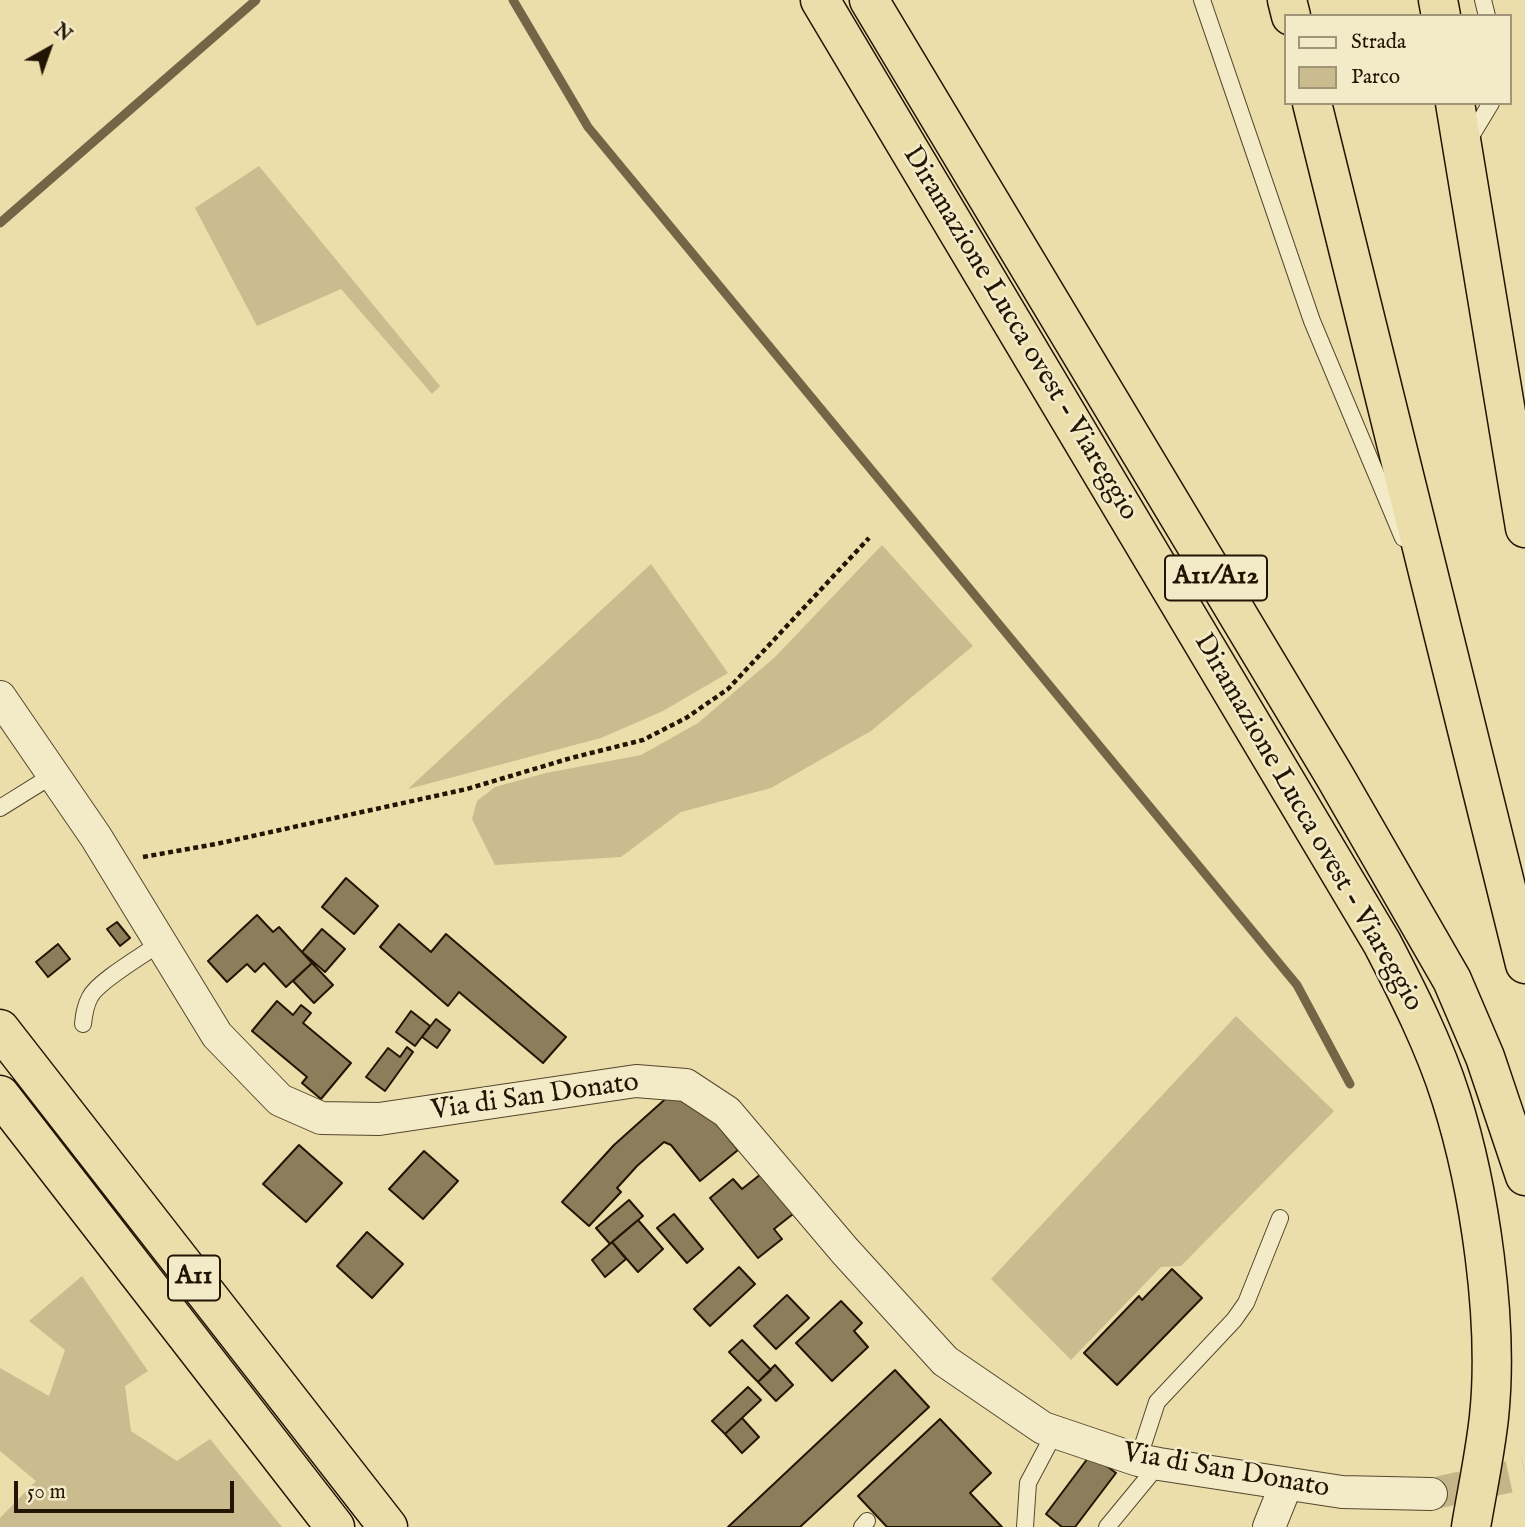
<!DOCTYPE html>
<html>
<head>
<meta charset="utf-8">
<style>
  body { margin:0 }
  #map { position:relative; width:1525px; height:1527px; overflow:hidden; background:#ecdeab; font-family:"IM FELL English",serif }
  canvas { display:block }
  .legend { position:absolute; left:1284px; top:14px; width:228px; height:91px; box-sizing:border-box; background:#f3eac8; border:2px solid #a09579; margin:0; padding:9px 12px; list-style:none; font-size:21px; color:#231503 }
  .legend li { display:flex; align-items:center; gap:14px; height:35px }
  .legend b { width:35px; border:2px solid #a09579 }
  .north { position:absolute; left:14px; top:14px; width:70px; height:70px; -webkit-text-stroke:5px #f3eac8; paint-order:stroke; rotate:40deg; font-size:19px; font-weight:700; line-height:28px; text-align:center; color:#231503 }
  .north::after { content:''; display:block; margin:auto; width:24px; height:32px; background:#231503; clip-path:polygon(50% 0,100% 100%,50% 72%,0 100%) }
  .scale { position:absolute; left:14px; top:1481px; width:220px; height:32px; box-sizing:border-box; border:4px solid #231503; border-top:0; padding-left:9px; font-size:21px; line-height:24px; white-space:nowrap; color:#231503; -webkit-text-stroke:5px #f3eac8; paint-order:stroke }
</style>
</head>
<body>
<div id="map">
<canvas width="1525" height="1527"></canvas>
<ul class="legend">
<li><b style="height:9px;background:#f3eac8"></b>Strada</li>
<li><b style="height:19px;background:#cabc8e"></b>Parco</li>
</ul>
<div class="north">N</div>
<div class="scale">50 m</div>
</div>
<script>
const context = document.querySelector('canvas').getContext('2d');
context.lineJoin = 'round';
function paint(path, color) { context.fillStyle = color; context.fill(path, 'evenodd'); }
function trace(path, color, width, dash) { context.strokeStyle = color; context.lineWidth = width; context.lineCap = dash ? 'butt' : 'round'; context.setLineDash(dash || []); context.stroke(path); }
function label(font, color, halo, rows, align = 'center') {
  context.font = font + ' "IM FELL English",serif'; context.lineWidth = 5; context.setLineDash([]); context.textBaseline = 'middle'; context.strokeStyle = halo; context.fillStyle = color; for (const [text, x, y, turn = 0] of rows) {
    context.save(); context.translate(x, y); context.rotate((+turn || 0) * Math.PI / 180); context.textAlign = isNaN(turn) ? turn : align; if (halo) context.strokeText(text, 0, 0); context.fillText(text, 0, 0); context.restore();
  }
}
const green = new Path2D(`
  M259,166L440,386L432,394L341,289L257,326L195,208Z
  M882,545L973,646L871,731L771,788L681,812L621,857L495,865L472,819L477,801L495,787L546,773L641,755L698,723L775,657Z
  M651,564L728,673L663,711L601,738L408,789Z
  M1236,1016L1334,1111L1181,1266L1161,1267L1071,1360L991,1279Z
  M82,1276L148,1371L125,1386L131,1431L177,1461L210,1439L282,1527H0V1518L36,1481L0,1451V1368L49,1396L65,1350L29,1321Z`);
const stream = new Path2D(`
  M513,0L588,127L1297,985L1350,1084
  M0,223L256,0`);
const building = new Path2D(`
  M346,878L378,906L354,934L322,907Z
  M257,915L273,932L279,927L312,963L286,987L264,963L255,972L247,964L227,982L208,961Z
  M117,922L130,938L120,946L107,929Z
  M399,924L431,952L446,934L566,1037L543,1063L459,992L448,1006L380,947Z
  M322,929L345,949L325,972L302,952Z
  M58,944L70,959L48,977L36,962Z
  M312,963L333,985L314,1003L293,981Z
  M277,1001L293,1015L301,1005L311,1013L303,1023L351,1063L321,1099L302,1083L307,1077L252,1031Z
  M411,1011L430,1026L415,1046L396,1032Z
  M436,1019L450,1030L437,1048L422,1037Z
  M407,1047L413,1052L385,1091L366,1077L388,1048L400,1057Z
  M672,1093L704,1108L738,1150L700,1181L671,1145L664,1142L637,1166L617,1188L621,1192L589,1226L562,1202L614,1145Z
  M299,1145L342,1183L306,1222L263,1184Z
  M424,1151L458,1181L423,1219L389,1189Z
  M761,1174L793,1214L774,1229L782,1239L758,1258L710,1198L733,1179L742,1189Z
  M629,1200L643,1216L610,1244L596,1228Z
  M674,1214L703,1249L687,1263L657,1228Z
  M638,1220L663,1249L638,1272L612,1242Z
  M367,1232L403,1264L372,1298L337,1266Z
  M612,1242L626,1259L605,1277L592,1260Z
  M739,1267L755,1284L710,1326L694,1309Z
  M1172,1269L1202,1298L1117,1385L1084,1353L1139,1296L1142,1300Z
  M787,1295L809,1318L776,1349L754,1326Z
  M841,1301L862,1323L854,1331L868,1347L832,1381L796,1343Z
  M742,1340L771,1370L758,1382L729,1352Z
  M775,1365L793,1385L776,1401L758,1382Z
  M895,1370L929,1407L800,1527H728Z
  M748,1387L761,1400L725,1434L712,1421Z
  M742,1418L759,1437L742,1453L725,1434Z
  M940,1419L991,1473L970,1493L1002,1527H887L858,1496Z
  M1091,1454L1116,1473L1075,1527H1062L1046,1514Z`);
const streetTunnel = new Path2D(`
  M1431,1494L1525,1473`);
const path = new Path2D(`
  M143,857L216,844L467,789L571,758L643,740L686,718L728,689L869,538`);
const lane = new Path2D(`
  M1202,0L1312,321L1403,538
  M1483,0L1487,16
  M1468,141L1491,103
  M0,808L53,775
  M83,1024C84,1015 85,1006 90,997C98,981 144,955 160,943
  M1138,1460L1157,1402L1234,1320L1246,1303L1280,1218
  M862,1527L867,1521
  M1025,1527L1028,1483L1055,1432
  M1107,1527L1159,1464`);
const street = new Path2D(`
  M0,697L96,837L217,1035L280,1100L321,1118L379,1119L636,1081L686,1085L727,1112L845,1251L945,1361L1043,1428L1138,1460L1159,1464L1342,1492L1431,1494
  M1269,1527L1286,1485`);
const highway = new Path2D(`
  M820,0L1382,943C1408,993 1434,1044 1451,1098C1480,1189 1499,1322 1489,1417C1485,1454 1477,1491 1471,1527
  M869,0L1334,775L1452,980L1485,1057L1525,1176
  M1287,0L1291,16
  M1438,0L1441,16
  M1312,103L1525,964
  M1455,103L1525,528
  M0,1029L388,1527
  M0,1095L335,1527`);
const shields = [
  [1216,578,102],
  [194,1278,52]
];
const shieldNames = [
  ["A11/A12",1216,578],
  ["A11",194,1278]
];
const streetNames = [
  ["Diramazione Lucca ovest - Viareggio",1019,334,59],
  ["Diramazione Lucca ovest - Viareggio",1307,823,60],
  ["Via di San Donato",535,1098,-8],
  ["Via di San Donato",1226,1472,10]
];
paint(green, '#cabc8e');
trace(stream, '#736546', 9);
paint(building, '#8c7e5a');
trace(building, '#231503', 2);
trace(streetTunnel, '#c4b689', 32, [32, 16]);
trace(lane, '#55472d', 18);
trace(street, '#55472d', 34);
trace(highway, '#231503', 41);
trace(path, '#231503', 4.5, [5, 3.5]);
trace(lane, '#f3eac8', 16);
trace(street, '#f3eac8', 32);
trace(highway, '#ecdeab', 38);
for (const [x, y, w] of shields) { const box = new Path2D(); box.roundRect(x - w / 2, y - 22.5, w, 45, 5); context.fillStyle = '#f3eac8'; context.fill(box); trace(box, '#231503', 2); }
label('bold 26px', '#231503', null, shieldNames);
label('28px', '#231503', '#f3eac8', streetNames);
</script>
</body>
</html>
